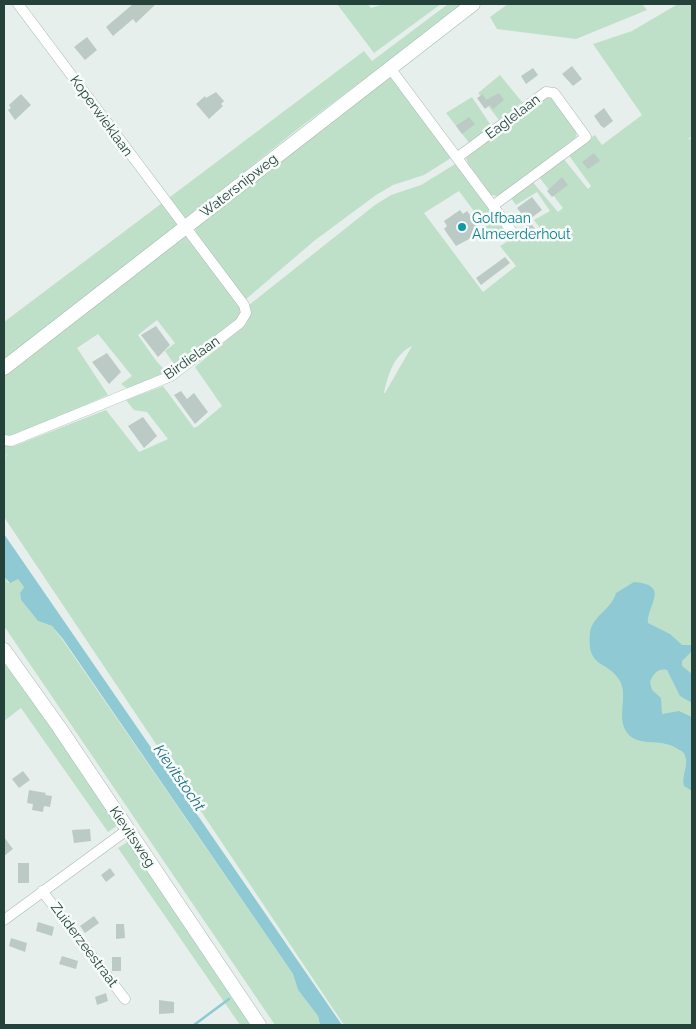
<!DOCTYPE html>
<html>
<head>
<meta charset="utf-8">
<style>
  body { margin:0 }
  #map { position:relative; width:696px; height:1029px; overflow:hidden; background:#e6efeb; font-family:Raleway,sans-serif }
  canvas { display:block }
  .frame { position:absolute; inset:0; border:5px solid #24423a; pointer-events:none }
</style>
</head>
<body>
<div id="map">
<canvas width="696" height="1029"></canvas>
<div class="frame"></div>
</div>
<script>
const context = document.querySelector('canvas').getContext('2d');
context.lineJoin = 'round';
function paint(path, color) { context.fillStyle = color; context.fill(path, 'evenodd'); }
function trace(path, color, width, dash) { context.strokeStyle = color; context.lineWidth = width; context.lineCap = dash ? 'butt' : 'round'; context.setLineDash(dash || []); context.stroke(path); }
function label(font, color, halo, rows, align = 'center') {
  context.font = font + ' Raleway,sans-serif'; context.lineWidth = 5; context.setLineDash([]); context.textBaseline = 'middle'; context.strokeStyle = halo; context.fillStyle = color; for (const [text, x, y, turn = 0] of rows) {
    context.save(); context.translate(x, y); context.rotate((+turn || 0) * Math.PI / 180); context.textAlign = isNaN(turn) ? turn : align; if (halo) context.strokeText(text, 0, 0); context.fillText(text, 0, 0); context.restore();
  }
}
const green = new Path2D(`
  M337,4H368L371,8L384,4H441L374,53Z
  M448,4H465L299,128L4,364V322L364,51L372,61Z
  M508,4H642L647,10L576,39L497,29L490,17Z
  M678,4H692V136L687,140L692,138V1025H344L4,517V458L9,453L4,457V444L14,446L106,410L139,452L168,439L147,412L134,410L126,400L163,386L194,428L198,426L222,406L195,367L246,324L250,316L249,305L375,205L391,195L421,185L457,163L506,229L494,238L459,191L424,213L483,292L516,266L500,246L520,234L530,236L540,228L534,220L550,211L537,192L516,205L510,197L531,180L558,212L563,208L539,177L563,158L588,189L591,186L570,157L571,151L595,135L602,145L642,115L593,44L632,31ZM412,346L385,393H384C388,374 394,355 412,346Z
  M500,75L522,102L499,120L478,93Z
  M390,76L394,78L451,158L424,175L393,185L376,195L314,241L245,300L196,233L195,225Z
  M548,96L554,98L577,130L576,137L504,193L496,196L489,194L468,164L466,158L469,153Z
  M472,97L492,127L470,144L446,113Z
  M184,234L242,309L241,316L176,367L165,351L175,343L157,320L138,335L157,362L167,372L128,389L121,384L132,376L98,334L77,348L108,395L11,438L4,437V374Z
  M4,577L8,583L18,578L24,587L20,593L21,600L38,621L52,626L62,639L293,974L298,990L318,1016L320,1025H275L4,626Z
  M4,657L118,825L108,832L21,708L4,721Z
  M129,841L255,1025H240L118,848Z`);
const water = new Path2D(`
  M4,534L342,1025H320L318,1016L298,990L293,974L63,639L52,626L38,621L21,600L20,593L24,587L18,579L10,583L4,577Z
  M634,582C671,585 647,605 648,623L670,634L682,645H691V652L682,661V666L692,674V703L680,696L667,670C658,668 653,674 650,682L652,690L661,698L662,714L679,711L692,717V791L684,786C681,774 691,763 683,752C678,749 672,745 666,744C654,741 639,744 630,736C614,721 629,698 620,681C608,660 586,669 590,633C592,616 612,609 616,593Z`);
const stream = new Path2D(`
  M194,1025L229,999`);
const building = new Path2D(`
  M133,4H156L136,23L133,19L113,36L106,27Z
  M87,37L97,50L85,60L74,47Z
  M572,66L582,79L573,86L562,74Z
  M533,68L538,75L526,84L521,76Z
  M216,92L224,101L221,104L223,106L209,119L196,104L205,96L206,98Z
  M499,93L504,100L493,109L490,105L485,109L477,98L483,94L486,100Z
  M21,94L31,105L15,120L8,110L11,108L9,105Z
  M604,108L613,121L604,128L601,126L594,116Z
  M469,117L475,124L462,134L456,126Z
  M594,153L600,161L588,169L582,162Z
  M562,177L568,185L552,197L547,191Z
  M532,197L542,210L527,221L517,208Z
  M460,210L463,214L467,211L480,229L471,238L456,246L444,229L447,226L444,221Z
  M530,222L535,229L528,234L523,228Z
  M505,257L510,263L481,285L476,278Z
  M156,326L170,345L158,357L141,335Z
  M107,353L121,372L109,384L92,362Z
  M181,391L187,399L194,393L208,412L195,424L174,395Z
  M143,417L157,436L144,448L128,426Z
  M23,771L30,780L19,788L12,779Z
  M29,790L46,793L45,795L52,796L50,807L44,806L43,812L32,810L33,804L27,803Z
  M90,829L91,841L74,843L72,830Z
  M4,837L13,849L4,856Z
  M18,863H29V883H18Z
  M110,868L115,875L106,882L101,875Z
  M94,916L99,923L85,933L80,926Z
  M38,922L54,927L52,936L36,931Z
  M116,924H124L125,938L116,939Z
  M11,938L27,943L25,952L9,946Z
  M62,956L78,961L76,969L59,964Z
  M112,957H121V971H112Z
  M106,993L108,1001L97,1005L95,997Z
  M159,1000L174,1002V1013L159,1014Z`);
const street = new Path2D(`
  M390,68L513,233
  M458,157L546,92L554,93L586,137L494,205
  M4,440L11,441L171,376L240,323L246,313L244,305L18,4
  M42,891L125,999
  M4,920L127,830`);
const secondary = new Path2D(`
  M4,368L473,4
  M4,650L59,727L259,1025`);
const markers = [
  [462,227,5,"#0f9aa8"]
];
const streetNames = [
  ["Koperwieklaan",101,116,54],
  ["Eaglelaan",513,117,-37],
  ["Watersnipweg",239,186,-38],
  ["Birdielaan",192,358,-35],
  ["Kievitsweg",132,837,56],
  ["Zuiderzeestraat",84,945,53]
];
const cultureNames = [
  ["Golfbaan",472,219],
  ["Almeerderhout",472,235]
];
const waterNames = [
  ["Kievitstocht",179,778,55]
];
paint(green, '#bfe0c8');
paint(water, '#8ec9d4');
trace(stream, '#8ec9d4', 2.5);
paint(building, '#bbcac4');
trace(street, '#a8b8b2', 11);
trace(secondary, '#a4bbb3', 15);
trace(street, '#fff', 10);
trace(secondary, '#fff', 14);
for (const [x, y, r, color] of markers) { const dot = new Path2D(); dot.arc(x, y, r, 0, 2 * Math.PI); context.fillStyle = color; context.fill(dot); trace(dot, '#f7fbf9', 2); }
label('14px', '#24423a', '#f7fbf9', streetNames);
label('14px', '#0d838f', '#f7fbf9', cultureNames, 'left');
label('italic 15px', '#1c6f80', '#f7fbf9', waterNames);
</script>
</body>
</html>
